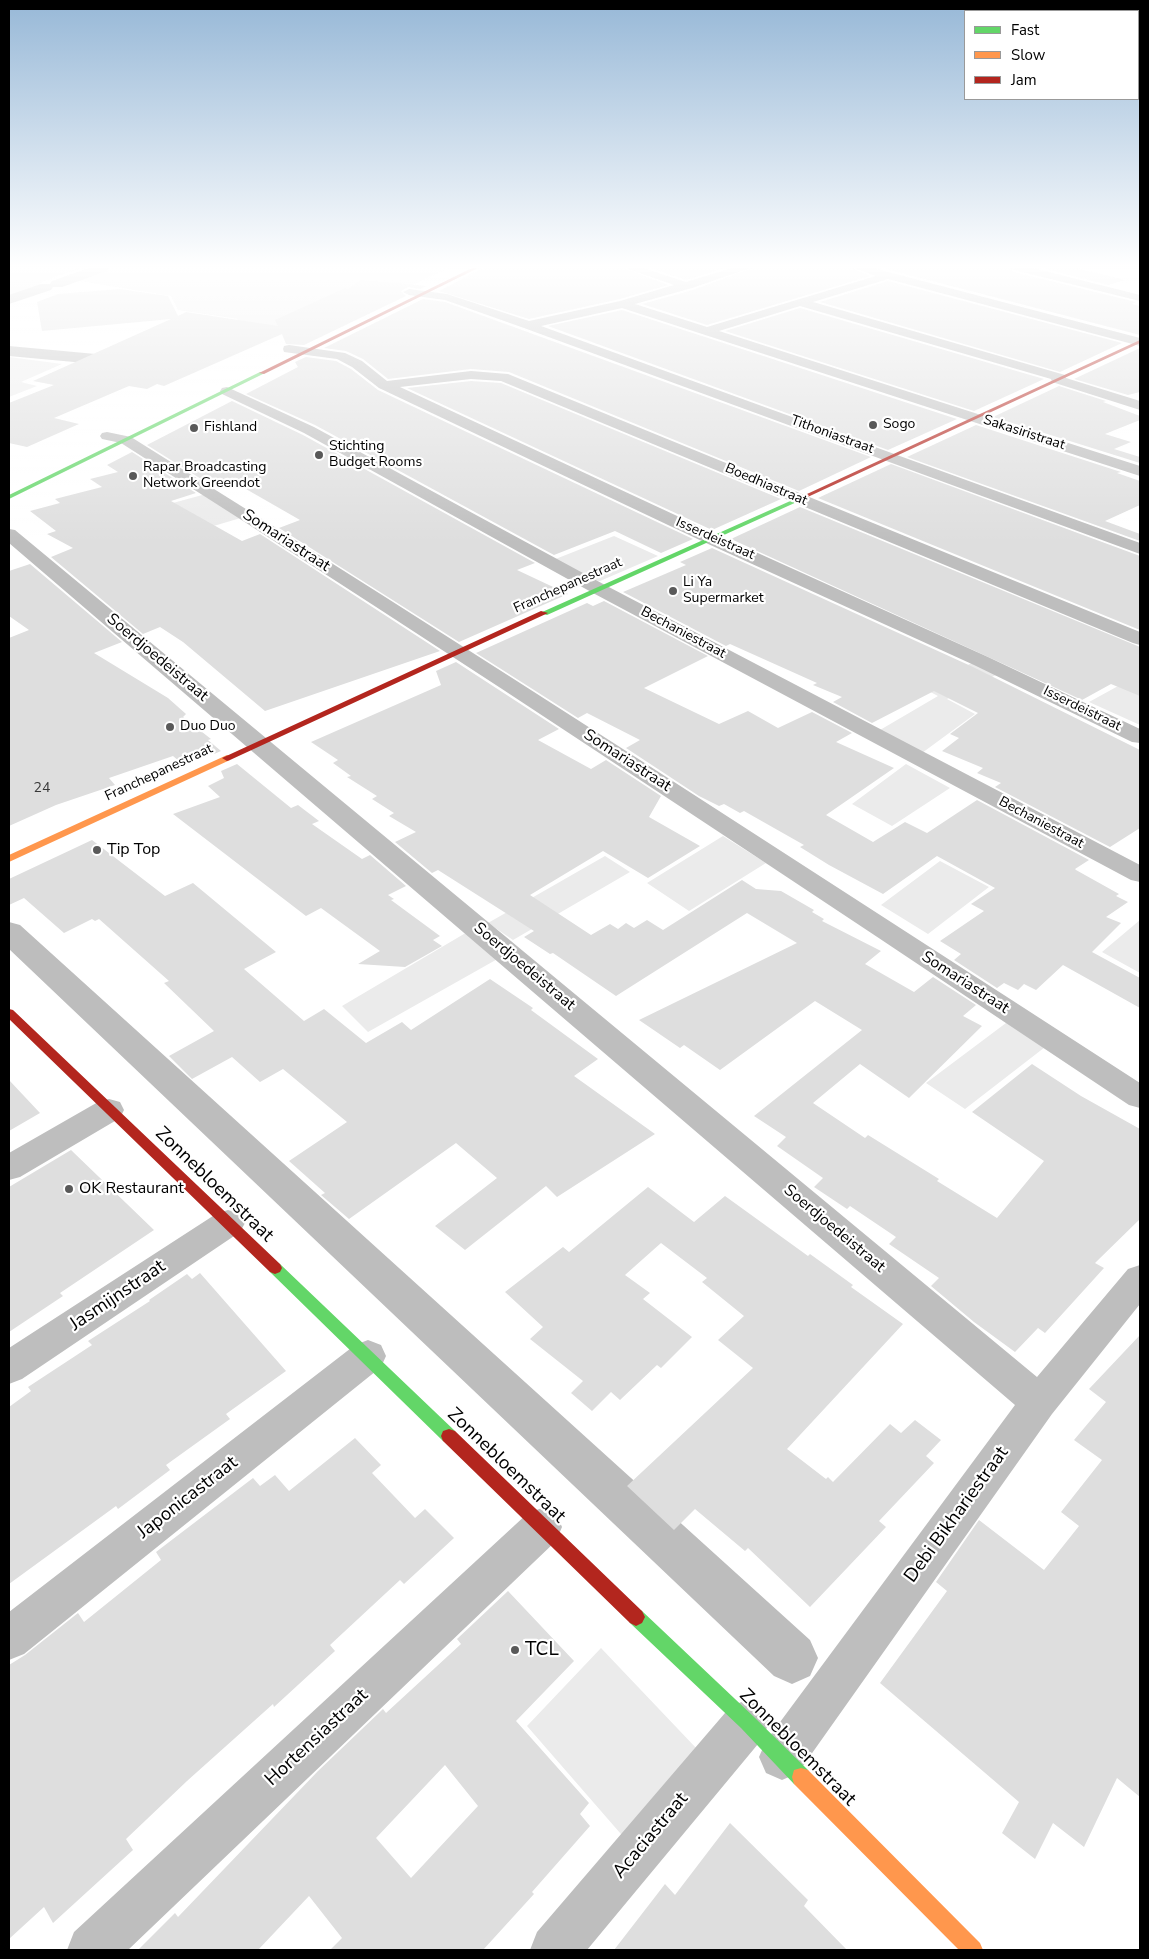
<!DOCTYPE html>
<html>
<head>
<meta charset="utf-8">
<style>
  body { margin:0 }
  #map { position:relative; width:1149px; height:1959px; overflow:hidden; background:#fff; font-family:"Nunito Sans",sans-serif }
  canvas { display:block }
  .frame { position:absolute; inset:0; border:10px solid #000; pointer-events:none }
  .legend { position:absolute; left:964px; top:10px; width:175px; height:90px; box-sizing:border-box; background:#fff; border:1px solid #999; margin:0; padding:6px 9px; list-style:none; font-size:15px; color:#000 }
  .legend li { display:flex; align-items:center; gap:10px; height:25px }
  .legend b { width:25px; border:1px solid #999 }
</style>
</head>
<body>
<div id="map">
<canvas width="1149" height="1959"></canvas>
<div class="frame"></div>
<ul class="legend">
<li><b style="height:6px;background:#63d668"></b>Fast</li>
<li><b style="height:6px;background:#ff974d"></b>Slow</li>
<li><b style="height:6px;background:#b3261e"></b>Jam</li>
</ul>
</div>
<script>
const context = document.querySelector('canvas').getContext('2d');
context.lineJoin = 'round';
function paint(path, color) { context.fillStyle = color; context.fill(path, 'evenodd'); }
function trace(path, color, width, dash) { context.strokeStyle = color; context.lineWidth = width; context.lineCap = dash ? 'butt' : 'round'; context.setLineDash(dash || []); context.stroke(path); }
function label(font, color, halo, rows, align = 'center') {
  context.font = font + ' "Nunito Sans",sans-serif'; context.lineWidth = 4.5; context.setLineDash([]); context.textBaseline = 'middle'; context.strokeStyle = halo; context.fillStyle = color; for (const [text, x, y, turn = 0] of rows) {
    context.save(); context.translate(x, y); context.rotate((+turn || 0) * Math.PI / 180); context.textAlign = isNaN(turn) ? turn : align; if (halo) context.strokeText(text, 0, 0); context.fillText(text, 0, 0); context.restore();
  }
}
const green = new Path2D(`
  M9,268H81L44,281L40,284L43,286L9,298Z
  M89,268H448L402,290L289,325L228,331L238,319L178,310L171,296L61,278Z
  M9,357L62,364L21,382L37,386L9,397Z
  M206,494L244,517L173,538L136,513Z
  M614,536L658,556L600,581L589,580L553,560Z
  M972,663L996,675L947,699L975,714L922,753L880,730L938,696L921,687Z
  M1140,674V725L1089,702Z
  M906,764L950,788L892,826L852,804Z
  M723,836L766,863L689,911L647,883Z
  M605,856L630,872L513,940L488,923Z
  M940,861L989,887L928,934L881,905Z
  M1140,920V973L1102,952Z
  M469,931L501,957L368,1032L342,1006Z
  M1010,1020L1049,1044L965,1109L926,1083Z
  M601,1648L697,1749L627,1841L527,1726Z`);
const canal = new Path2D(`
  M89,268H108L107,271L62,287H53L51,290L9,304V295L41,284H50L52,281Z
  M9,346L128,357L133,359L136,362L133,365L128,367L9,356Z
  M9,922L20,925L810,1640L818,1658L810,1676L792,1684L774,1676L9,949Z`);
const building = new Path2D(`
  M483,268H624L668,285L620,299L529,319L439,291Z
  M650,268H724L686,280Z
  M752,268H852L870,276L707,325L642,304L693,290Z
  M882,268H1011L1014,272L1136,302L1132,304L1140,306V335Z
  M1042,268H1077L1125,280L1108,285Z
  M361,280L427,286L420,289L408,287L401,291L406,296L304,345L286,344L282,334L164,386L157,384L147,389L129,386L54,418L79,424L27,447L9,443V403L54,385L33,381L171,319L42,331L37,302L58,294L120,289L168,296L178,316L186,312L278,326L275,320L345,288L348,289Z
  M888,281L1122,343L1060,372L820,302Z
  M423,299L445,302L871,457L799,491L509,372L471,369L388,379L363,359L346,351L324,348Z
  M800,308L1044,379L974,411L725,331Z
  M622,310L957,419L888,450L548,326Z
  M1140,348V392L1128,395L1074,379Z
  M306,357L336,361L351,369L378,390L693,539L661,553L615,531L554,555L315,425L246,394L298,367L295,362Z
  M471,381L501,383L781,499L712,530L407,388Z
  M1059,386L1106,401L1103,402L1140,416V420L1105,434L1131,442L1114,449L1140,457V463L993,417Z
  M232,401L303,435L535,563L517,570L568,594L459,642L279,528L300,520L232,481L214,487L147,445Z
  M976,425L1121,472L1117,473L1140,481V505L1105,521L1140,534V541L907,457Z
  M132,452L196,493L171,501L242,541L260,534L440,651L265,711L183,642L160,627L143,634L51,557L73,548L47,534L56,531L30,511L60,503L55,499L102,487L90,479L118,472L107,465Z
  M891,464L1140,556V630L818,498Z
  M800,507L1140,647V696L1111,684L1082,700L731,539Z
  M712,548L973,667L1140,750V828L1110,847L995,787L1001,783L977,773L983,768L942,751L959,738L950,734L978,713L934,691L872,723L833,702L842,697L813,685L817,683L730,644L726,646L623,592L686,565L680,562Z
  M30,564L122,642L94,653L168,698L186,714L183,717L211,739L208,740L221,751L214,754L213,751L180,762L173,756L109,778L115,785L56,805L9,826V638L29,630L9,616V571Z
  M604,601L708,656L644,688L719,724L748,711L778,728L812,712L852,733L836,742L894,768L826,815L873,842L905,822L927,833L977,800L1089,860L1075,869L1076,870L1119,894L1116,896L1128,902L1106,917L1121,923L1092,952L1140,978V1008L1063,965L1036,990L1024,984L1018,990L1004,983L997,988L954,960L961,954L940,941L984,911L971,904L995,888L937,856L883,894L829,865L800,847L804,845L744,811L740,813L724,804L719,806L699,796L626,748L640,740L587,713L578,718L476,653L587,603L593,606Z
  M456,662L559,729L538,740L591,769L606,760L661,796L649,817L700,846L648,878L603,851L530,895L591,935L610,924L618,929L626,923L634,928L647,920L663,930L742,880L756,889L781,891L814,910L812,912L824,919L822,921L881,951L865,964L914,992L933,977L976,1005L963,1016L982,1026L909,1098L860,1064L813,1103L865,1138L868,1135L939,1179L937,1181L997,1218L1044,1161L972,1112L1032,1064L1081,1096L1140,1129V1219L1095,1263L1104,1268L1045,1333L1038,1328L1015,1352L974,1322L931,1286L939,1278L889,1244L896,1237L850,1206L847,1209L814,1187L823,1178L777,1146L786,1137L754,1116L862,1030L815,1001L720,1070L684,1045L680,1048L639,1020L797,943L747,913L616,996L553,953L550,954L524,937L534,931L438,870L432,873L395,842L416,832L389,816L394,813L372,799L377,796L347,777L351,776L333,763L338,760L311,742L441,685L436,671Z
  M237,764L291,808L298,805L319,821L312,824L362,859L370,855L406,886L388,895L394,899L391,900L440,936L433,940L442,946L405,967L358,964L380,951L321,908L306,916L173,814L220,797L208,786L224,778L221,771Z
  M92,840L165,896L193,883L276,952L244,969L304,1021L324,1009L366,1043L402,1022L411,1030L490,979L533,1008L531,1010L598,1059L574,1076L655,1134L557,1197L546,1186L465,1250L435,1226L497,1178L456,1143L349,1219L321,1195L325,1193L289,1161L347,1122L283,1069L260,1082L232,1057L192,1079L169,1056L214,1031L164,983L169,981L99,919L95,921L92,919L64,933L24,898L9,905V879Z
  M9,1080L40,1113L9,1131Z
  M71,1150L154,1230L60,1293L63,1296L9,1332V1187Z
  M648,1187L694,1222L725,1196L808,1256L810,1254L853,1285L851,1287L903,1324L787,1449L826,1479L828,1477L833,1482L890,1424L901,1433L915,1420L941,1440L926,1456L934,1463L879,1521L886,1527L810,1607L748,1548L745,1551L695,1509L674,1530L627,1486L753,1368L718,1340L744,1316L702,1282L707,1278L661,1243L625,1275L650,1293L643,1299L692,1337L661,1368L657,1365L620,1400L611,1392L592,1411L571,1393L583,1381L530,1339L543,1327L505,1292L563,1247L569,1252Z
  M200,1273L286,1371L226,1414L230,1419L166,1465L170,1470L118,1509L116,1506L9,1584V1407L31,1391L28,1387L92,1345L88,1341L150,1301L149,1300L187,1274L192,1279Z
  M1140,1335V1797L1117,1778L1084,1847L1053,1823L1035,1859L1002,1833L1019,1802L880,1683L947,1591L936,1582L979,1520L1044,1570L1079,1526L1061,1512L1102,1460L1074,1440L1106,1402L1089,1389Z
  M355,1438L381,1465L372,1473L415,1518L425,1509L454,1538L404,1584L400,1580L330,1645L335,1651L274,1707L273,1704L187,1781L126,1839L133,1850L53,1923L44,1907L9,1939V1665L25,1655L78,1613L84,1622L161,1560L156,1552L253,1478L260,1486L275,1475L289,1491Z
  M508,1591L574,1661L516,1721L589,1803L580,1814L590,1826L532,1892L534,1894L483,1950H330L342,1938L309,1896L258,1950H138L175,1913L178,1917L318,1771L383,1709L386,1713L461,1644L457,1639ZM445,1765L478,1806L411,1878L376,1838Z
  M730,1823L808,1900L804,1906L847,1950H614L665,1884L675,1895Z`);
const street = new Path2D(`
  M626,268H643L686,282L732,268H750L692,288L635,304L707,327L876,276L854,268H873L1140,338V346L888,279L813,302L1065,375L1066,378L1140,401V410L1052,382L1051,379L800,306L719,331L1140,466V476L622,308L541,326L1140,543V554L524,328L445,300L409,295L403,292L409,289L447,294L529,321L620,301L674,285Z
  M1013,268H1033L1140,295V301L1014,270Z
  M289,345L345,353L362,361L387,381L471,371L508,374L1140,632V645L1133,643L501,381L471,379L400,387L718,535L988,657L1140,729V743L1132,742L974,665L706,543L379,388L352,367L337,359L284,352L283,349L284,346Z
  M227,387L314,427L605,585L1140,865V882L1131,880L593,593L304,433L222,394L220,391L222,388Z
  M107,432L131,437C470,648 804,866 1140,1083V1108L1129,1105C795,882 461,659 121,443L102,439L100,436L102,433Z
  M9,529L15,530L1037,1377L1128,1269L1140,1265V1304L1052,1414L798,1773L782,1780L766,1773L759,1757L766,1741L1015,1405L9,543Z
  M109,1099L120,1102L124,1110L120,1118L20,1177L9,1180V1153L98,1102Z
  M228,1210L240,1214L245,1223L240,1232L22,1379L9,1384V1348L216,1214Z
  M368,1340L381,1345L386,1356L381,1367L24,1654L9,1660V1612L355,1345Z
  M542,1508L556,1513L562,1527L556,1541L128,1950H67L74,1932L528,1513Z
  M747,1700L763,1706L769,1722L763,1738L587,1950H530L537,1932L731,1706Z`);
const fast = new Path2D(`
  M260,372L265,373L9,499V495Z
  M797,498L800,500L799,501L547,615L540,613Z
  M275,1262L280,1264L455,1431L457,1436L455,1441L449,1443L443,1441L270,1272L268,1268L270,1264Z
  M636,1608L642,1611L753,1716L808,1770L810,1777L808,1784L801,1786L794,1784L741,1728L630,1623L627,1617L630,1611Z`);
const slow = new Path2D(`
  M227,755L230,756V760L9,862V855Z
  M801,1768L808,1770L980,1943L983,1950H959L794,1784L792,1777L794,1770Z`);
const jam = new Path2D(`
  M472,268H478L264,374L259,373Z
  M1140,340V343L799,501L794,500Z
  M541,611L548,613L230,760L227,761L222,758Z
  M9,1009L13,1010L280,1264L282,1268L280,1272L275,1274L270,1272L9,1019Z
  M449,1429L455,1431L642,1611L645,1617L642,1623L636,1626L630,1623L443,1441L441,1436L443,1431Z`);
const markers = [
  [873,425,5,"#595959"],
  [194,428,5,"#595959"],
  [319,455,5,"#595959"],
  [133,476,5,"#595959"],
  [673,591,5,"#595959"],
  [170,727,5,"#595959"],
  [97,850,5,"#595959"],
  [69,1189,5,"#595959"],
  [515,1650,5,"#595959"]
];
const farPoinames = [
  ["Sogo",883,425],
  ["Fishland",204,428],
  ["Stichting",329,447],
  ["Budget Rooms",329,463],
  ["Rapar Broadcasting",143,468],
  ["Network Greendot",143,484],
  ["Li Ya",683,583],
  ["Supermarket",683,599],
  ["Duo Duo",180,727]
];
const farStreetnames = [
  ["Sakasiristraat",1024,433,18],
  ["Tithoniastraat",832,435,20],
  ["Boedhiastraat",766,485,23],
  ["Isserdeistraat",715,539,24],
  ["Franchepanestraat",568,586,-24],
  ["Bechaniestraat",683,633,28],
  ["Isserdeistraat",1082,709,26],
  ["Franchepanestraat",159,773,-25],
  ["Bechaniestraat",1041,823,28]
];
const numberNames = [
  ["24",42,789]
];
const streetNames = [
  ["Somariastraat",286,541,33],
  ["Soerdjoedeistraat",157,658,40],
  ["Somariastraat",627,761,33],
  ["Soerdjoedeistraat",524,967,40],
  ["Somariastraat",965,983,33],
  ["Soerdjoedeistraat",834,1229,40]
];
const poiNames = [
  ["Tip Top",107,850],
  ["OK Restaurant",79,1189]
];
const nearStreetnames = [
  ["Zonnebloemstraat",214,1185,44],
  ["Jasmijnstraat",118,1296,-34],
  ["Zonnebloemstraat",506,1466,44],
  ["Japonicastraat",188,1498,-38],
  ["Debi Bikhariestraat",957,1515,-54],
  ["Hortensiastraat",317,1738,-43],
  ["Zonnebloemstraat",797,1748,45],
  ["Acaciastraat",651,1836,-50]
];
const nearPoinames = [
  ["TCL",525,1650]
];
paint(green, '#ebebeb');
paint(canal, '#bdbdbd');
paint(building, '#dedede');
paint(street, '#bebebe');
paint(fast, '#63d668');
paint(slow, '#ff974d');
paint(jam, '#b3261e');
const sky = context.createLinearGradient(0, 0, 0, 543);
sky.addColorStop(0, '#97b8d7');
sky.addColorStop(0.49, '#fff');
sky.addColorStop(1, '#ffffff00');
context.fillStyle = sky;
context.fillRect(0, 0, 1149, 543);
for (const [x, y, r, color] of markers) { const dot = new Path2D(); dot.arc(x, y, r, 0, 2 * Math.PI); context.fillStyle = color; context.fill(dot); trace(dot, '#fff', 2); }
label('14px', '#000', '#fff', farPoinames, 'left');
label('14px', '#000', '#fff', farStreetnames);
label('14px', '#383838', null, numberNames);
label('16px', '#000', '#fff', streetNames);
label('16px', '#000', '#fff', poiNames, 'left');
label('19px', '#000', '#fff', nearStreetnames);
label('19px', '#000', '#fff', nearPoinames, 'left');
</script>
</body>
</html>
